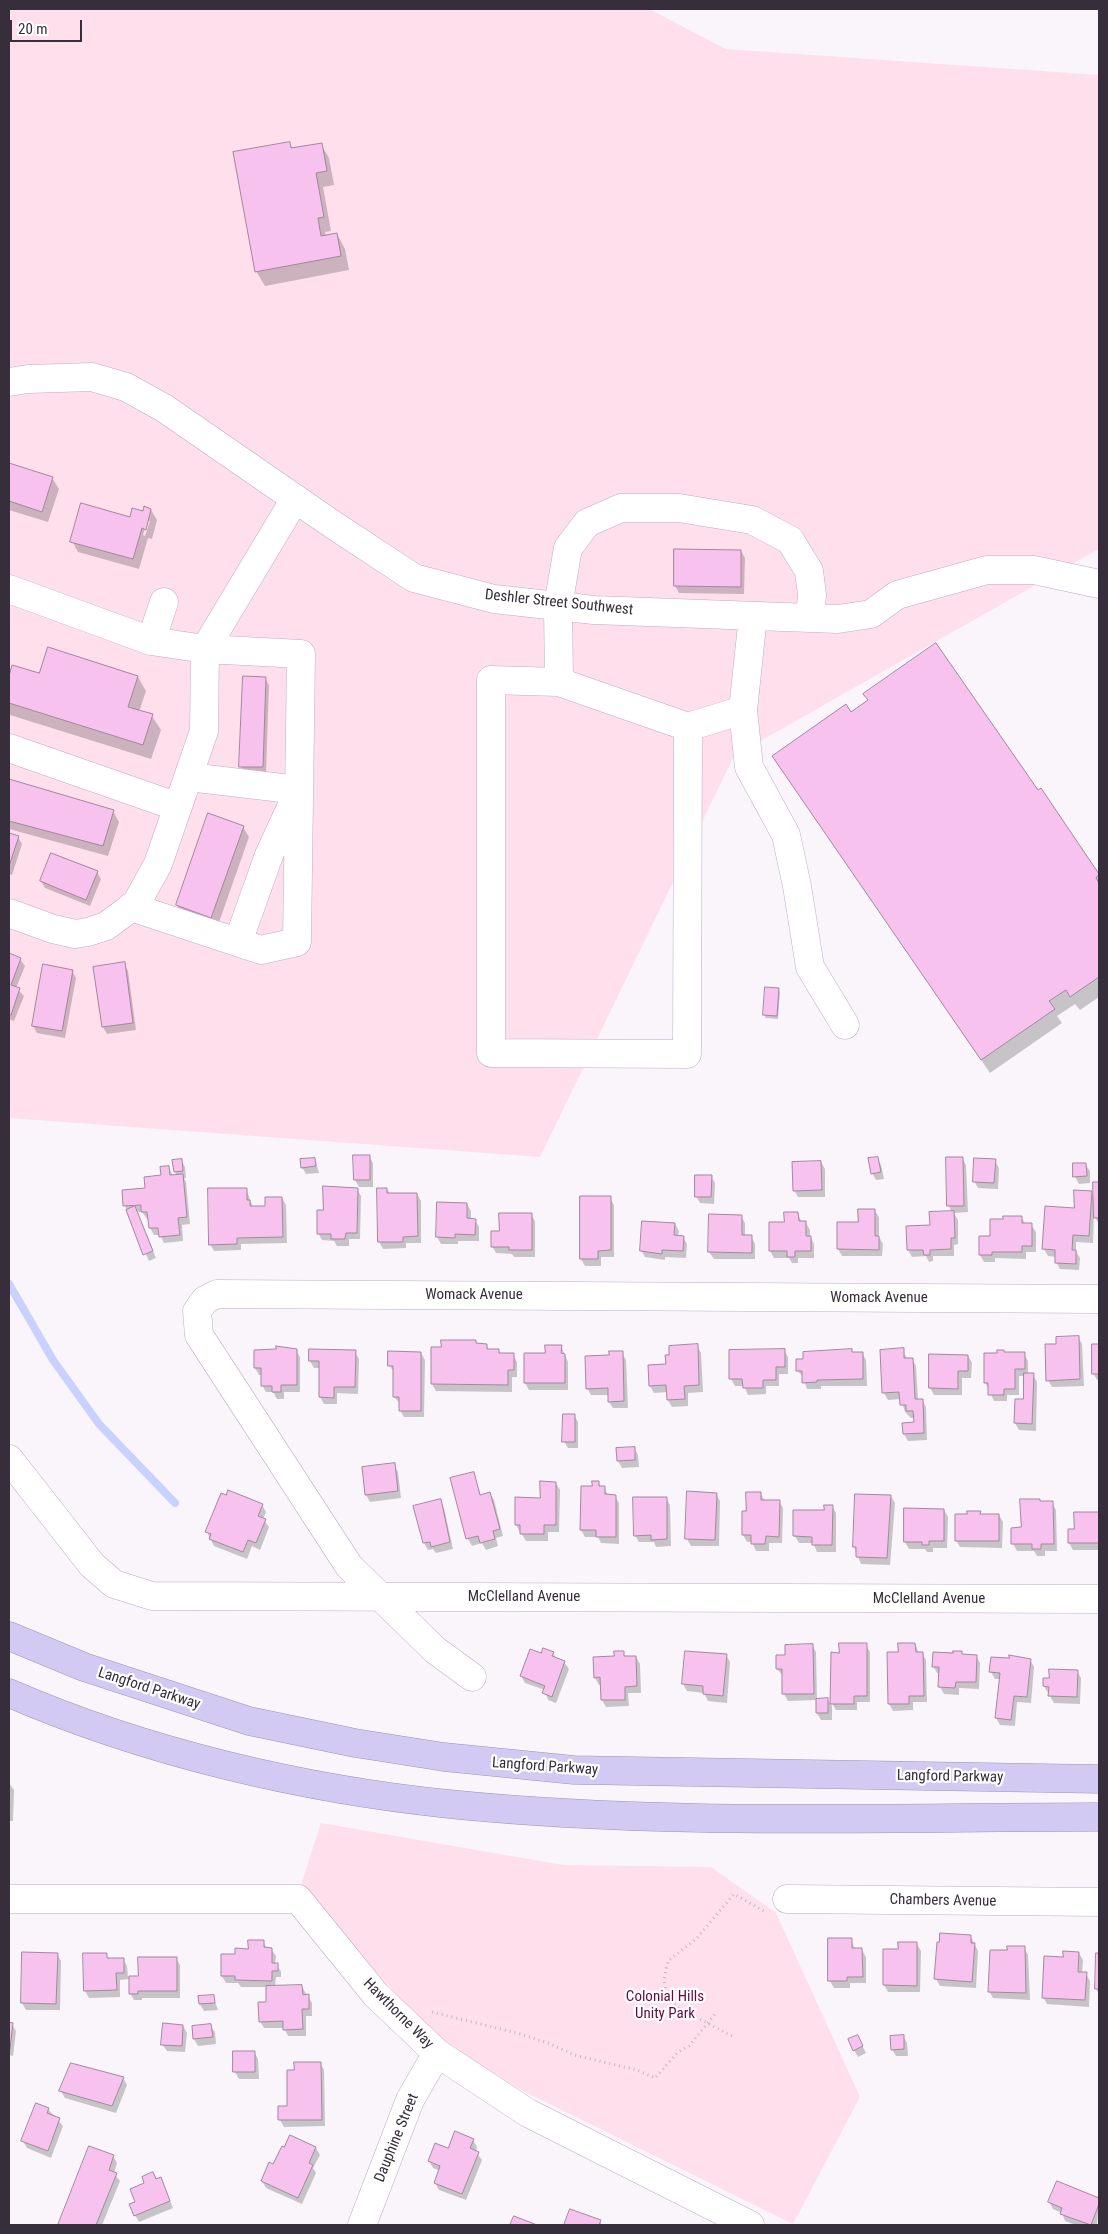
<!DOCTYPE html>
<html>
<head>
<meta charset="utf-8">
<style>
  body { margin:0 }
  #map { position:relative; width:1108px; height:2234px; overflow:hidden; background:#f9f5fb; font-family:"Roboto Condensed",sans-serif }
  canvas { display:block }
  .frame { position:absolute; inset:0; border:10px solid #362e3a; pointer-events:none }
  .scale { position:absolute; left:10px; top:20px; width:72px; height:22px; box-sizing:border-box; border:2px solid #362e3a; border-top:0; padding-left:6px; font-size:15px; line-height:18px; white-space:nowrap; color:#362e3a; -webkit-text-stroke:4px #fff; paint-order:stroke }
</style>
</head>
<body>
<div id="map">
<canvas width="1108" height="2234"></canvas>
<div class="frame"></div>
<div class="scale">20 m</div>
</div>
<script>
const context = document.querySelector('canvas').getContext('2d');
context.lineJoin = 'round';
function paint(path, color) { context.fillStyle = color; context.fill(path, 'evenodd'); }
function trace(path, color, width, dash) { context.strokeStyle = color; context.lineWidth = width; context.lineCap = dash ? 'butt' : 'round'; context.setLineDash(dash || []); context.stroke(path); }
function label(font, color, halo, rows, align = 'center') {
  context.font = font + ' "Roboto Condensed",sans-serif'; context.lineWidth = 4.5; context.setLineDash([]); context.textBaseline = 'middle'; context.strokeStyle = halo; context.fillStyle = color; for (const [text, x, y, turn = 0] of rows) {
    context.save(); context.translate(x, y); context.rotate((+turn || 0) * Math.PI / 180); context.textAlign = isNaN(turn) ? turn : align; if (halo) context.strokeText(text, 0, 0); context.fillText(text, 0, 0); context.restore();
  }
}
const green = new Path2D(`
  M9,9H649L726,49L1099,75V549L734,756L540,1157L9,1118Z
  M321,1823L563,1865L711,1867L776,1913L860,2097L793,2224L521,2090L453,2048L419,2019L300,1888Z`);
const shadow = new Path2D(`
  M289,143L293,149L321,144L329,158L334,185L323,187L331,231L325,232L326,236L337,234L345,249L349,270L265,286L256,271Z
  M9,464L52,478L59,489L48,522L9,510Z
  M151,510L157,520L152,539L148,538L139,569L78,552L72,541ZM147,521H150L145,536L143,535Z
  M741,551L745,558L744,594L679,593L675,586Z
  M13,666L40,675L138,677L146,691L139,712L152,716L161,730L151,759L10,715L9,680Z
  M265,678L269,685L266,774L245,773L241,766Z
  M851,713L1037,792L1040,790L1099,876V997L1080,1010L1075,1004L1057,1016L1062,1023L990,1073L774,756Z
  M9,780L113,811L119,822L108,856L9,829Z
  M243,827L249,837L217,928L183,916L177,905Z
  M9,834L18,837L22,844L12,875L9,874Z
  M97,872L101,879L90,906L45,888L41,881Z
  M9,954L20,959L25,966L16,988L24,996L14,1021L9,1019Z
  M124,964L128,971L136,1030L107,1034L103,1027L95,968Z
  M72,971L76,978L65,1038L37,1033L33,1026Z
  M778,989L780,992L778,1019L766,1018L764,1015Z
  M355,1156H369L373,1163V1187H359L355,1180Z
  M877,1158L881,1165L884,1179L876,1180L872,1173Z
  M962,1158L966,1165L968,1212L954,1213L958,1220V1244L954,1245V1256H933V1261L929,1262L926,1256L912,1257L908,1250L931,1227L952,1213L949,1206L948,1159Z
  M315,1159L319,1173L306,1174L302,1167Z
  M181,1160L185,1167L186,1178H184L186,1182L190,1224L182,1225L183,1241L164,1243L160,1235H154L150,1228L149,1219H147L142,1212H137L156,1258L149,1261L125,1206L123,1192L146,1189L162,1176L169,1168L173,1176H177L175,1172Z
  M995,1161L999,1168L998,1189L978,1188L974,1181Z
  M821,1162L825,1169V1197H798L794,1190Z
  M1085,1164L1090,1171V1183L1079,1184L1075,1177Z
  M711,1176L715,1183L714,1204L700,1203L696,1196Z
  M1099,1183V1224L1094,1216L1093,1243L1076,1242V1251L1080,1258L1079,1270L1060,1269L1056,1262V1257L1048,1256L1044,1249L1091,1192L1095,1199L1094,1184Z
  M246,1189L253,1207H266L282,1198L286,1205L287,1243L241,1244V1250L214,1251L210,1244Z
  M357,1189L361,1196L360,1239H349V1246H337L334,1241L322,1240L318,1233L324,1212Z
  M387,1189L390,1194H417L421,1201V1243H406V1248L383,1249L379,1242Z
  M581,1198H610L614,1205V1257H601V1266H585L581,1259Z
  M467,1204L471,1211V1220H475L479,1227V1241H458V1244H441L437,1237Z
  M874,1210L879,1217V1237L883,1244L882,1256H842L838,1249V1223L859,1224Z
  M531,1214L535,1221V1257H514L512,1254L496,1253L492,1246L500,1232Z
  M798,1214L802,1223H806L810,1230V1236L814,1244V1258H798V1263H792L789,1258H774L770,1251V1223H786Z
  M741,1216L745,1223V1237H751L755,1244V1259H714L709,1252Z
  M1021,1217L1026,1225H1031L1036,1232V1252H1026V1259L995,1258V1262H984L980,1255V1237H991Z
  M675,1224L679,1231L678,1237H683L687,1244L686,1258L665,1257V1260L645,1257L641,1250Z
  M1078,1337L1082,1344L1084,1386L1052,1387L1048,1380L1058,1345Z
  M475,1341L477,1345H486L489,1350H498L501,1354L513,1355L517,1362V1377H512V1392L436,1391L432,1384Z
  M1093,1345H1099V1380H1097L1093,1373Z
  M561,1346L568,1362V1390H529L525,1383L546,1354Z
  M697,1346L701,1353L703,1392L688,1393V1406L672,1407L668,1400V1392L654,1393L650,1386L667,1365Z
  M296,1350L300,1357V1392H284V1399H277L273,1392H266L262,1385V1375H259L255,1368Z
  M784,1350L788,1357V1374H779V1386H766V1394L748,1395L744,1386H735L731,1379L730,1351Z
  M903,1350L907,1359H912L916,1366L918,1400H922L926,1407L927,1440L908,1441L904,1434L915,1423V1418H911L905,1412L901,1399L888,1400L884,1393Z
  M852,1351L853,1353H862L866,1360L867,1386H821V1389H807L803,1377L797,1370Z
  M355,1352L359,1359L358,1394L337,1393V1404H324L320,1397V1368H314L310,1361Z
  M421,1353L425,1360L424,1417H404L400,1410V1404L394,1397V1372L389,1365Z
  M622,1353L626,1360L628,1408H613L609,1402V1395H591L587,1388L611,1357Z
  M1024,1354L1028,1361V1374L1033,1375L1037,1382L1036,1431L1019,1430L1015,1423L1024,1400L1025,1376H1019V1395H1007V1401H994L985,1382Z
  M968,1356L972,1363L971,1378H962V1395H934L930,1388Z
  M574,1415L578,1422V1448H568L564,1441Z
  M634,1448L638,1455L639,1467L622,1468L618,1461Z
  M394,1465L398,1472L401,1498L370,1502L366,1495Z
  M474,1474L481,1496L490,1494L494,1500L503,1536L496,1538L498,1546L486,1550L482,1543L472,1546L468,1539L452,1479Z
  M556,1483L560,1490L559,1532H548V1541H526L516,1525Z
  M598,1483L601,1487H604L608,1496H615L619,1503V1544L601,1543L598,1537H585L581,1530L593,1487Z
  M760,1493L765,1501H779L783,1508L782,1543H769V1551H756L752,1542H747L743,1535L747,1512Z
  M716,1494L720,1501L719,1546H691L687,1539Z
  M891,1496L895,1503L890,1565L861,1564L854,1547Z
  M666,1498L670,1505L671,1546L656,1547L654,1542H639L635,1536Z
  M1040,1500L1041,1503H1052L1056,1510L1057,1551H1045V1556H1037L1034,1551H1017L1013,1544Z
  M440,1501L444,1508L453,1549L436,1553L433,1549L428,1550L424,1543L415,1507Z
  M262,1505L266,1512L263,1519L269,1527L260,1550L252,1546L247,1559L214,1546L207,1532Z
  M832,1506L836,1513V1552H817L813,1543H799L795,1536Z
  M944,1510L948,1517L947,1548H933V1552H927L925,1549H909L905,1542Z
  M980,1512L981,1515H999L1003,1522L1002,1548L960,1547L956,1540L969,1515Z
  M1076,1513H1099V1550H1073L1069,1543L1075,1531Z
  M915,1644L919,1653H922L926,1660L927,1702H913V1710L893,1711L889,1704L899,1653Z
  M812,1645L816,1652L817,1700H828L832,1706V1654H840L866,1645L870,1652V1702H857V1710H836L832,1703V1720H821L817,1713V1700L788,1701L784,1694L783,1676L777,1669L786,1656Z
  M961,1652L963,1656H976L980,1663L979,1689L959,1688V1695L944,1694L940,1687V1674L937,1673L933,1666L934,1653Z
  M553,1653L556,1658L564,1662L569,1669L556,1703L548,1700L545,1690L525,1683L521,1676L542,1654Z
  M623,1653L626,1657H636L640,1664L641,1693H628L629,1706L606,1707L602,1700V1684L599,1685L595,1678Z
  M726,1655L730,1662L727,1703L708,1701L704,1693L687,1691L683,1684Z
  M1030,1660L1034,1667L1031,1703L1017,1702L1015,1726L1000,1725L996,1718L1000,1679H995L991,1672Z
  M1077,1671L1081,1678L1080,1704L1054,1703L1044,1686L1050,1679Z
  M9,1783L14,1790L13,1821H9Z
  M971,1937L978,1951L976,1988L940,1986L936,1979Z
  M851,1939L855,1950H862L866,1957V1983H850V1988H834L830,1981Z
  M263,1941L267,1949H271L276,1956L275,1964L281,1971V1977H276L275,1987H302L312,2003V2016H306V2036H288L284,2028H264L260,2021L267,2003V1987H241L238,1983H226L222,1976V1955L236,1956Z
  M917,1944L921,1951L920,1992H888L884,1985L899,1950Z
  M1024,1948L1028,1955L1030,2000L993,1998L989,1991L1008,1952Z
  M1079,1953L1083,1960L1082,1973L1086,1974L1090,1981L1089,2007L1047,2004L1043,1997L1064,1958Z
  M57,1954L61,1961L60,2010H26L22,2003Z
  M106,1954L109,1960L123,1959L127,1966L128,1977H140L176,1958L180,1965V1998H142V2000H134L130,1993V1979L120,1980V1997L89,1998L85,1991Z
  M1097,1954H1099V1994L1096,1989Z
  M213,1996L218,2010L204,2011L200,2004Z
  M9,2023L12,2024L16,2031L13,2056L9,2055Z
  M183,2026L187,2033L185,2052L167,2051L162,2044Z
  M210,2026L215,2032L216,2044L198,2046L194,2039L193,2027Z
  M903,2036L907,2043L908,2056H896L892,2049Z
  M861,2043L866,2053L858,2057L854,2050Z
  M254,2052L258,2059L259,2079H239L235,2072Z
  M320,2063L324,2070L325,2126L284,2127L280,2120V2107H288L295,2071Z
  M123,2078L127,2085L116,2113L65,2098L61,2091Z
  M48,2109L63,2126L51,2158L27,2148L23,2141Z
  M473,2140L477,2147L476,2152L482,2160L466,2200L439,2190L435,2183L440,2171L433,2168L429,2161L449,2149Z
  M90,2147L113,2156L117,2163L114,2173L120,2181L102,2225H59Z
  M316,2148L320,2155L313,2168L316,2173L302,2204L266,2188L262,2181L274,2166Z
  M1057,2182L1099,2200L1097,2225H1076L1065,2221L1062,2213L1053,2209L1049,2202Z
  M164,2186L173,2208L139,2222L135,2215L136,2202Z
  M571,2211L600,2221L602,2225H565Z`);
const stream = new Path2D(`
  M9,1284L53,1360L99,1424L175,1503`);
const building = new Path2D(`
  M290,142L291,148L322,143L327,171L316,173L324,217L318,218L321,236L337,233L341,256L255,272L233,152Z
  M9,463L53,477L42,512L9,501Z
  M81,503L130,517L132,508L143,511L144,506L151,509L146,530L142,528L133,559L70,542Z
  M674,549L741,550V587L674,586Z
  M936,643L1038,790L1041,788L1099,874L1096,878L1099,883V977L1070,997L1066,990L1049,1001L1055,1009L981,1060L772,756L846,704L851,712L868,700L863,694Z
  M48,647L138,676L128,707L153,714L143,745L9,703V676L12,665L39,673Z
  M243,676L266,677L263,767H239Z
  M9,779L114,810L103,846L9,821Z
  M208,813L244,826L211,918L176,905Z
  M9,833L19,836L9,866Z
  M51,853L98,871L86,900L40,881Z
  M9,953L21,958L11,985L20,988L11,1015L9,1014Z
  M125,962L133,1023L102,1027L93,967Z
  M43,964L73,970L62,1031L32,1026Z
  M765,987L779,988L777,1016L763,1015Z
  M353,1155H370V1180H354Z
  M878,1157L881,1172L871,1174L868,1158Z
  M946,1157H963L964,1206H947Z
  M315,1158L316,1166L301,1168L300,1159Z
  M974,1158L996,1159L994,1183L973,1182Z
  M182,1159L183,1171L174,1172L172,1160Z
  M821,1161L822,1190L793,1191L792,1162Z
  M1073,1163H1086L1087,1176L1073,1177Z
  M169,1166L170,1175L183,1174L187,1217L178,1218L180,1235L159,1237L158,1228H149L147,1212H141V1205L123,1206L122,1190L145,1188L144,1177L161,1175L160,1167Z
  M695,1175H712L711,1197H695Z
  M1093,1182H1099V1218H1094Z
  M323,1186L358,1188L357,1233H346L345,1239H331V1234H317V1210H323Z
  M208,1188H247V1200H250V1206H265V1197H282L283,1237L237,1238V1244L209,1245Z
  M377,1188H387V1193H417L418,1236L403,1237V1242H378Z
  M1074,1190L1092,1191L1089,1236L1073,1235L1072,1250H1076V1264L1055,1263V1250L1042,1249L1045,1206L1074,1208Z
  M580,1196H611V1250L598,1251V1259H580Z
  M437,1202L467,1203V1218L476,1219L475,1235L455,1234V1238L436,1237Z
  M135,1206L153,1251L143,1255L126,1210Z
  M858,1209H875V1236H879V1250L837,1249V1222H858Z
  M954,1211L955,1238H951V1249L930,1250V1255H924L923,1250H907L906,1226L930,1225L929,1212Z
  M784,1212H798L799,1221H806V1236H811V1251H795V1257H787V1251H769V1222H784Z
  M499,1213H532V1250H509V1247H491V1231H499Z
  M709,1214L742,1215V1235H752V1253L708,1252Z
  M1003,1216H1022V1223H1032V1246H1022V1252H992V1255H979V1236H990V1219H1003Z
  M642,1221L675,1223L674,1235L684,1236L683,1251L662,1250V1254L640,1251Z
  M1079,1336L1080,1379L1046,1381L1045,1344H1056V1337Z
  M441,1340H476V1343L487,1344V1349H499V1353H514V1370H508V1385L431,1384V1347H441Z
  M698,1344L699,1385L684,1386L685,1399L667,1400L666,1385L649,1386L648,1365L666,1364L665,1355H669V1346Z
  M1092,1344H1099V1374H1092Z
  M545,1345H562L561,1353L565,1354V1383H524V1353H545Z
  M276,1346L297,1349V1385H281V1392H272V1386H261V1368H254V1350L276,1349Z
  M904,1348V1358H913L915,1399H923L924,1433L903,1434L902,1423L914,1422L913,1411H906V1405H900L899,1392L882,1393L880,1350Z
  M309,1349L356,1350L355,1387H334V1398L319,1397V1361H309Z
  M785,1349V1367H776V1380H763V1388H743L742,1379H729V1350Z
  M852,1349V1352H863V1379L817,1380V1382L802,1383V1371H796V1359H803V1352Z
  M997,1350H1004V1352H1025V1369H1015V1389H1004V1395H988V1383H984V1353H997Z
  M388,1351L421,1352V1411H399V1397H393V1366H388Z
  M609,1351H623L624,1401L608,1402V1388L586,1389L585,1356L609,1355Z
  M929,1354L968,1355V1371H958V1389L929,1388Z
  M1024,1373H1034L1032,1424L1014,1423L1015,1399H1023Z
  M563,1414H575V1442H562Z
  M635,1447V1460L617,1461L616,1448Z
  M395,1463L398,1491L365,1495L362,1467Z
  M474,1472L480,1495L490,1492L500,1529L493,1531L495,1539L480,1543L478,1536L466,1539L450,1478Z
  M540,1481L556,1482V1525H544V1534H520V1525H515V1497L540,1498Z
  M592,1481H599V1486H605V1494L616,1495V1537H596V1530H580L581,1486H592Z
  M228,1490L263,1504L258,1516L266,1519L256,1543L248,1540L243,1552L209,1539L211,1534L205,1532L221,1493L226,1495Z
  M687,1491L717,1493L715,1540L685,1539Z
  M746,1492H761V1500H780L779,1537L766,1536L765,1544H751V1535H742V1511H746Z
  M855,1494L891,1495L887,1558L856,1557V1547H853Z
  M633,1497H667V1539L651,1540V1535L634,1536Z
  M441,1499L450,1542L431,1547L430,1542L423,1543L413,1506Z
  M1020,1499H1040V1501H1053L1054,1544H1041V1549H1032V1544H1011V1528L1021,1527Z
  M824,1505H833L832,1545H812V1537L793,1536V1510H824Z
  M904,1508L944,1509V1541H929V1545H922V1542H904Z
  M967,1511H981L980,1514H999V1541H955V1514H967Z
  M1074,1512H1099V1543H1068V1529H1074Z
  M839,1643H867V1696H854V1704H830L831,1652L839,1653Z
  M898,1643H915L916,1652H923L924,1696H909V1704H888L887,1652H898Z
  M813,1644L814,1694H782V1669H776V1655H785V1645Z
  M543,1648L554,1652L552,1656L565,1661L552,1697L542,1693L545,1686L520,1676L530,1649L541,1653Z
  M614,1651H624V1656H636L637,1686L625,1687V1700H601L600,1677L594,1678L593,1657L614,1656Z
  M685,1651L727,1654L723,1696L703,1694V1686L682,1684Z
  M953,1651H962V1654L977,1655L976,1682H956L955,1688L938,1687L939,1667H932L933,1652L953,1653Z
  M1009,1655L1031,1659L1027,1697L1014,1696L1011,1720L995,1718L1000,1673L989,1672L991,1657L1009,1658Z
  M1049,1669L1078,1670L1077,1697L1048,1696L1049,1687L1043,1686V1678H1049Z
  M828,1698V1713H816V1699Z
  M940,1933L971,1935V1943H975L972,1982L934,1979L937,1942H939Z
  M828,1938H852V1948H862L863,1977H847V1981H828Z
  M248,1940H264V1947L272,1948V1963H278V1971H272V1981L235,1980V1976H221V1954H235V1948L248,1949Z
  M898,1942H917V1986L883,1985V1949H898Z
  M1007,1946H1025L1026,1993L988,1992L990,1950H1007Z
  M1063,1951L1079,1952L1078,1972H1087L1085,2000L1042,1998L1044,1956L1063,1957Z
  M22,1952L58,1953L56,2004L21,2003Z
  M83,1953H107V1958H124V1973H116L117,1990L84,1991Z
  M1096,1953H1099V1989H1095Z
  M138,1957H177V1991H138V1994H129V1976H138Z
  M302,1985L303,1995L309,1994V2009H302L303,2029L283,2030V2021L259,2022L258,2002H266V1986Z
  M214,1995L215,2003L199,2004L198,1996Z
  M9,2022L13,2023L10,2049H9Z
  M163,2023L183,2025L182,2046L161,2045Z
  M211,2024L213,2037L193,2039L192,2026Z
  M858,2035L863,2046L853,2051L848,2039Z
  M904,2035V2049L891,2050L890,2036Z
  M233,2051H255V2072H233Z
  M294,2062H321L322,2120H278V2106H287V2070H294Z
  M71,2063L124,2077L112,2106L59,2091Z
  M36,2103L49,2108L47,2113L60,2118L48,2151L21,2141Z
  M455,2131L474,2139L470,2148L479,2152L462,2194L434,2183L440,2166L428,2161L435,2143L448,2148Z
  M290,2135L316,2147L309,2163L313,2165L298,2198L261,2181L269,2162L273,2164L282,2146L284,2147Z
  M89,2146L114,2155L109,2170L117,2173L96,2225H58Z
  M153,2172L156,2179L161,2177L170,2201L134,2216L129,2204L135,2202L130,2189L144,2183L142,2177Z
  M1057,2181L1099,2198V2204L1091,2225L1060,2214L1062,2208L1048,2202Z
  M570,2209L601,2220L599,2225H564Z
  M514,2216L537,2225H510Z`);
const path = new Path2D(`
  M432,2012L517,2033L548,2043L574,2055L637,2070L655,2078L678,2052L689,2046L716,2013
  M732,2036L675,2006L666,1991L664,1980L668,1961L697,1938L734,1894L765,1912`);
const minor = new Path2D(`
  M9,382L28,379L92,377L126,387L164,408L332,524L414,578L494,599L594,610L838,619L871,614L897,595L987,570H1034L1099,584
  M9,589L151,641L205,649L301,654L297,942L261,950L131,907
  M753,616L743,710L749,767L786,835L797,886L810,967L845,1025
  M151,641L164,602
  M559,682L558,606L568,548L587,523L621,508H679L752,520L790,540L809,571L812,595L810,618
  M688,727L687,1054L491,1053V680L559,682L688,727L743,710
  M9,748L178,807
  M189,777L299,790L269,855L238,942
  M9,913L53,929L75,934L88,932L106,926L136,904L158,864L204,731L205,649L295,499
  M9,1459L92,1565L114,1584L152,1596L1099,1599
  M472,1677L435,1650L349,1566L199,1335L197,1311L205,1300L217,1294L1099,1299
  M9,1899H298L376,1995L437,2053L528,2113L750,2225
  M787,1899L1099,1902
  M362,2225L410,2100L437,2053`);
const highway = new Path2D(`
  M9,1636L84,1667L249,1721L355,1743L444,1757L574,1770L1099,1779
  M9,1693C145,1752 302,1789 449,1804C665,1826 883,1817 1099,1817`);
const streetNames = [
  ["Deshler Street Southwest",559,603,6],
  ["Womack Avenue",474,1295],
  ["Womack Avenue",879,1298],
  ["McClelland Avenue",524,1597],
  ["McClelland Avenue",929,1599],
  ["Langford Parkway",149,1689,18],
  ["Langford Parkway",545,1767,4],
  ["Langford Parkway",950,1777,1],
  ["Chambers Avenue",943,1901,1],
  ["Hawthorne Way",398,2014,45],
  ["Dauphine Street",397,2138,-68]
];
const parkNames = [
  ["Colonial Hills",665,1997],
  ["Unity Park",665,2014]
];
paint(green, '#ffdfec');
paint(shadow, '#0003');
trace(stream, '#c9d1fe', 8);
paint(building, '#f8c2ee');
trace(building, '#a3879e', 1);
trace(minor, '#beabc8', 29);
trace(highway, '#9c93b3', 29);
trace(path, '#beb9c1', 3, [1, 4]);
trace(minor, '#fff', 28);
trace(highway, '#d3caf4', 28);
label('15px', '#362e3a', '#fff', streetNames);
label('15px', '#660841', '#fff', parkNames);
</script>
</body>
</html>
